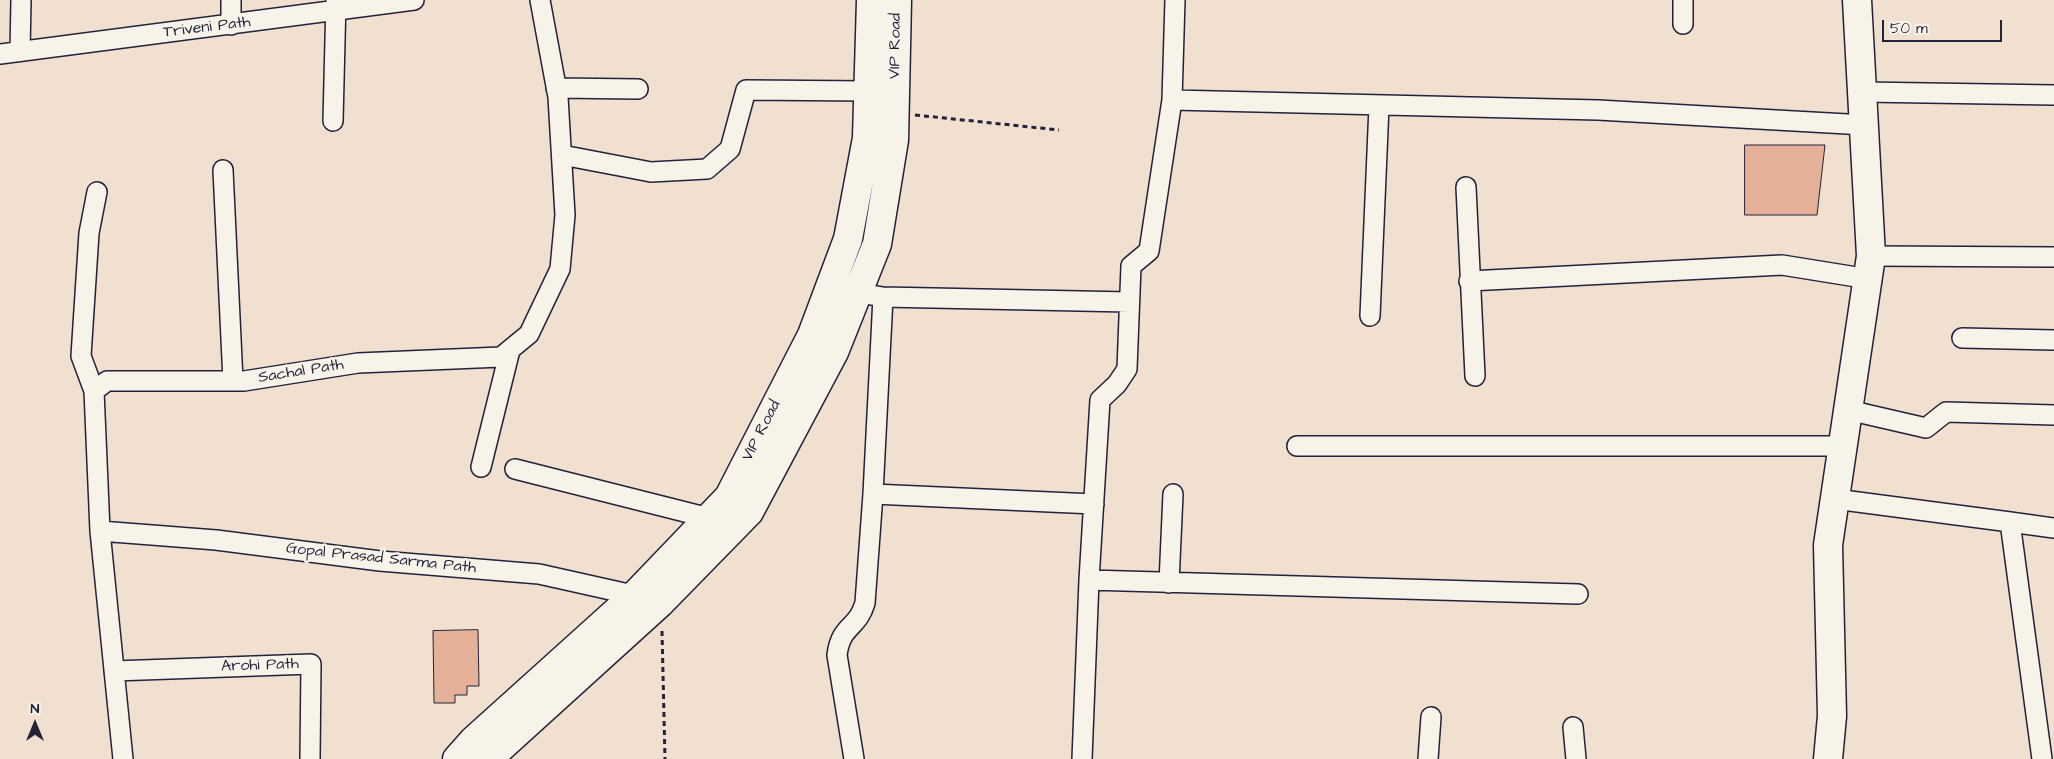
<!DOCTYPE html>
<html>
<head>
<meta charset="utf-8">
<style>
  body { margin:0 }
  #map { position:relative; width:2054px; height:759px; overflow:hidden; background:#f1dfd0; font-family:"Architects Daughter",sans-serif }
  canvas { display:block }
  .north { position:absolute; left:10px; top:699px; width:50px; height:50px; -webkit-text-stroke:4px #f7f3e8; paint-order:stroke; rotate:0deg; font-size:14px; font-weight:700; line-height:20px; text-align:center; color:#22223b }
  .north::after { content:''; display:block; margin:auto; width:18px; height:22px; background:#22223b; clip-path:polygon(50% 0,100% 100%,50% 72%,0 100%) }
  .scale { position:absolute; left:1882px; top:20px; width:120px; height:22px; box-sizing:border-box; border:2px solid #22223b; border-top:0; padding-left:6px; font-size:15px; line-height:18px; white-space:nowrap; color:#22223b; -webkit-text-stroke:4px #f7f3e8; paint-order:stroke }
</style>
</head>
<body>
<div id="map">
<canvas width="2054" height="759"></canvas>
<div class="north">N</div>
<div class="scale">50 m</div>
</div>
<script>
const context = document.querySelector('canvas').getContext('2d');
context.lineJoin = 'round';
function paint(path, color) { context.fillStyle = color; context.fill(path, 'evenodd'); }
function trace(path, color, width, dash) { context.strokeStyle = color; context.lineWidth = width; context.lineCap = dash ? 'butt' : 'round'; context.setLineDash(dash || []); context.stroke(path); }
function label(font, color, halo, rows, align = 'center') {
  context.font = font + ' "Architects Daughter",sans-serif'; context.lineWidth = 5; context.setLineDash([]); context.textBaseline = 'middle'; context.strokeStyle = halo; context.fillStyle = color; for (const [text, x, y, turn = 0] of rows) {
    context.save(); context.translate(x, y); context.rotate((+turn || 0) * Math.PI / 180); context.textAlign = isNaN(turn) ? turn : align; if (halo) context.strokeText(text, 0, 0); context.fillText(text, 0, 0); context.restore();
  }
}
const building = new Path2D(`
  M1745,145H1825L1817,215H1745Z
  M478,630L479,686H467V695H455V703H434L433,631Z`);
const path = new Path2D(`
  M915,115L1059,130
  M662,631L665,759`);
const street = new Path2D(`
  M231,0V25
  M1683,0V24
  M20,51L21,0
  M0,54L414,0
  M556,88L638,89
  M1863,92L2054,95
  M1172,100L1598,110L1865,125
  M333,121L336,0
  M562,155L651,172L707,169L730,149L746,90L868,91
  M223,170L233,381
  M1466,187L1475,376
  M1871,256L2054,257
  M1469,281L1782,265L1869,279
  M871,295L883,297L1129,302
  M1370,316L1379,106
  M1962,338L2054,340
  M94,391L81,356L89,233L97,192
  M1848,410L1926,428L1946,412L2054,415
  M1297,446H1841
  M481,467L510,350
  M515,469L709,518
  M873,494L1094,504
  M1835,499L2010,522L2042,759
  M2010,522L2054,528
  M100,531L216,540L380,561L539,574L642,597
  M1089,580L1578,594
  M1169,583L1173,494
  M114,671L311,664L310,759
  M1573,727L1576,759
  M123,759L100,531L94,391L107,381H244L358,363L501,357L529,334L560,269L565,215L558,97L540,0
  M854,759L837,655C841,624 857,630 865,603L873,494L883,297
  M1082,759L1089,580L1100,400L1117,384L1127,369L1131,266L1149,251L1172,100L1175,0
  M1428,759L1431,717`);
const secondary = new Path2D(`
  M457,759L473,741L635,595L729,497L812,335L848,239L867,138L871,0
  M488,759L660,603L749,512L834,352L877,244L894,140L897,0
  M1828,759L1832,716L1828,545L1871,256L1857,0`);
const streetNames = [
  ["Triveni Path",207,28,-7],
  ["VIP Road",896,46,-89],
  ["Sachal Path",301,372,-9],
  ["VIP Road",762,431,-63],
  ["Gopal Prasad Sarma Path",381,559,6],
  ["Arohi Path",260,666,-2]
];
paint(building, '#e4b097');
trace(building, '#22223b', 1);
trace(street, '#22223b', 22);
trace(secondary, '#22223b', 31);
trace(path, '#22223b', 3, [5, 4]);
trace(street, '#f7f3e8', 19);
trace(secondary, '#f7f3e8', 28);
label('16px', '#22223b', '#f7f3e8', streetNames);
</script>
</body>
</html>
